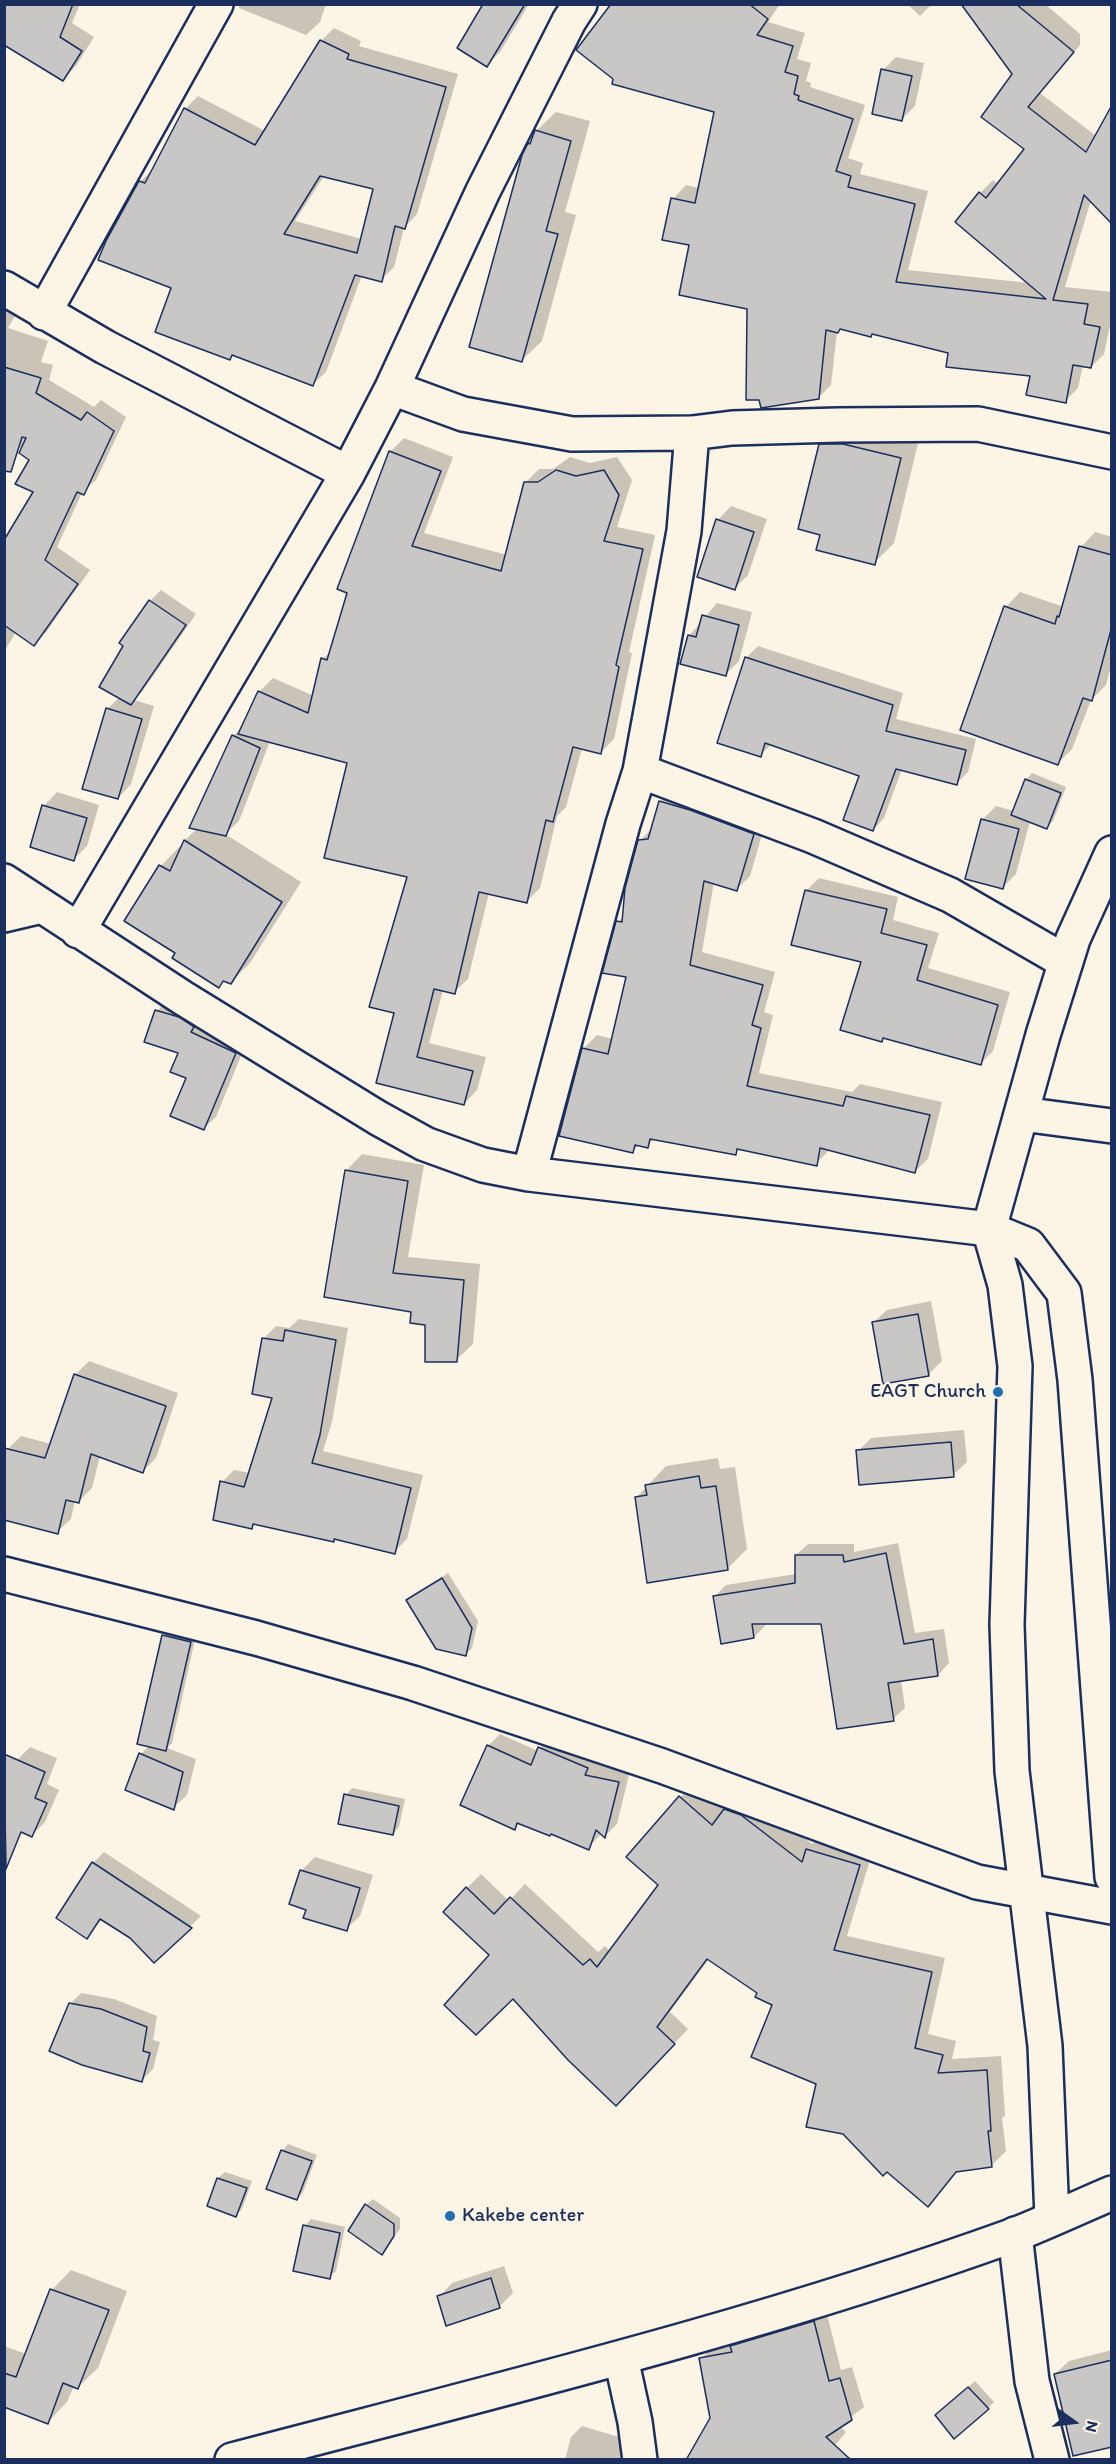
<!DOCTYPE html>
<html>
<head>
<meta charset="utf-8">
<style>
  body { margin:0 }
  #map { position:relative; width:1116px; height:2464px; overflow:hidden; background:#fcf5e5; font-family:Itim,sans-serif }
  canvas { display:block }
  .frame { position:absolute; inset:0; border:6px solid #1b2f5e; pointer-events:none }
  .north { position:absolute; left:1044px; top:2392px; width:60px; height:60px; -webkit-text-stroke:4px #fcf5e5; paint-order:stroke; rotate:104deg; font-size:16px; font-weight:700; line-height:24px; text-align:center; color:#1b2f5e }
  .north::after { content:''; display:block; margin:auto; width:21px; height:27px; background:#1b2f5e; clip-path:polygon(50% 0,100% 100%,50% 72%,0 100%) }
</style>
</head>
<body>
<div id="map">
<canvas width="1116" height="2464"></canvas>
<div class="frame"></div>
<div class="north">N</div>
</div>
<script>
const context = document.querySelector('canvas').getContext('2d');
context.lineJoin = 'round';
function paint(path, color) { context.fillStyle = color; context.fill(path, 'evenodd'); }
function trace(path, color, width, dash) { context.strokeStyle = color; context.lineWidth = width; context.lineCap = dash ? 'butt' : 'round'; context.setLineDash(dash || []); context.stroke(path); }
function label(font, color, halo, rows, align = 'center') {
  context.font = font + ' Itim,sans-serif'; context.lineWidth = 4.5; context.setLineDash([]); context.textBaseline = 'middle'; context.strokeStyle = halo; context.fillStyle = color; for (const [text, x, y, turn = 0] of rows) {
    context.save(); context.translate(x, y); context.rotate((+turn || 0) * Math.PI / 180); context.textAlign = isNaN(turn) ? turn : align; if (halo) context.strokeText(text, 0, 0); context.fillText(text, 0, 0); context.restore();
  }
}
const shadow = new Path2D(`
  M5,4H80L72,23L94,37L76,66L63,80Z
  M240,4H326L320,22L306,35L239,8Z
  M485,4H529L500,52L487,65Z
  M615,4H780L768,22L805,33L797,59L811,63L806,81L811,83L810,87L865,105L848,158L863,163L860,174L928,191L908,270L1029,283L980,193L993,180L999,185L1026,149L1014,74L963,4H1045L1080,34V45L1040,93L1096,136L1091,200L1065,287L1112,292V316L1104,354L1091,367L1083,365L1078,388L1065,401L1032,375L873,333L871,336L842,328L837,332L831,385L818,398L748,308L691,244L673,199L686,185L699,188L716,111Z
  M907,4H932L920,16Z
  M334,28L361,41L359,46L458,74L417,214L404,228L394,267L381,280L362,275L326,372L312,385L234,354L230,358L173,287L140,182L153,169L185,109L198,96L265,131L321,41ZM324,176L375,188L362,239L295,221Z
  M896,57L924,63L915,106L902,119L883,70Z
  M556,112L590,121L565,212L576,215L542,341L522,360L529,144L536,131Z
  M4,291L23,301L8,328L48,341L41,362L53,365L49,380L94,407L101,400L126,417L96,480L82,493L57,547L90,570L47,631L34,644L16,632L4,652V543L35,492V453L4,442Z
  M840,425L919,439L894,543L874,563L822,533L820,445Z
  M404,438L453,457L424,533L507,555L525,483L539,469H553L570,457L590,463L617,457L632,480L617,527L655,535L629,652L632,653L614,739L601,752L582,748L566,807L557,816L540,888L526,902L489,893L468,979L454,992L443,990L429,1043L486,1057L477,1090L464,1104L378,1082L396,1012L409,876L348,762L270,741L239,821L225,834L301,882L250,963L231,982L224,980L218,986L177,952L161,866L180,846L182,848L185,840L198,828L233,736L244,726L259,692L273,678L314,696L323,659L331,651L390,452Z
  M731,506L767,519L748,575L735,588L718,520Z
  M1095,532L1112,537V663L1106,685L1091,700L1072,749L1057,764L962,729L1006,607L1020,592L1064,607L1081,547Z
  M161,590L196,614L142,692L134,700L154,706L131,784L118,798L107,709L120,697L150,601Z
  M717,603L752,612L739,661L726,674L689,636Z
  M758,646L903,693L896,719L976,739L968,772L957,783L902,769L884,818L873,830L861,775L772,744L760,755L719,742L747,657Z
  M1032,773L1066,787L1053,821L1047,827L1030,821L1016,874L1003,887L982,820L996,806L1014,811L1026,780Z
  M673,789L766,821L750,876L737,889L714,882L702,952L775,972L764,1012L773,1015L759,1073L852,1092L860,1084L942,1102L928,1159L914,1172L830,1149L816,1164L740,1148L735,1153L655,1138L647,1146L640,1144L633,1151L584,1048L597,1035L613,1039L627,976L618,922L625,915L640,841L653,827L660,802Z
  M57,792L99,805L87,846L74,859L44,806Z
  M819,878L898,897L893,920L939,933L928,968L1010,992L993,1051L981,1063L885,1037L882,1040L862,961L806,891Z
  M169,999L247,1041L216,1117L204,1128L180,1052L157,1011Z
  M362,1154L424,1165L408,1257L480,1264L473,1344L456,1360L427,1324L413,1310L325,1296L346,1171Z
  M931,1301L942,1361L929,1374L873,1323L887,1310Z
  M299,1319L348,1328L332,1422L323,1451L423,1475L407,1539L394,1552L336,1537L333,1541L256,1523L251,1527L222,1482L234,1470L250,1473L274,1397L264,1338L276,1326L289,1328Z
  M89,1361L178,1393L156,1458L143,1471L100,1456L92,1488L79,1501L75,1500L71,1519L57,1532L8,1449L21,1436L51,1444L75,1375Z
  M964,1430L967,1462L953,1475L858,1451L871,1438Z
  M718,1458L720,1469L735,1467L747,1549L727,1569L636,1498L666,1466Z
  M898,1543L915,1633L944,1629L949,1663L938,1675L901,1680L905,1708L893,1719L822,1623H765V1626L754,1637L715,1596L726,1585L796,1574V1555L808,1544H854V1552Z
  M448,1573L478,1621L472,1648L466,1654L407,1601Z
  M170,1629L196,1635L172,1743L167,1748L196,1759L187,1795L173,1808L140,1755L149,1746L164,1636Z
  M500,1734L538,1751L551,1736L599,1756L596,1764L630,1770L617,1824L605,1836L602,1833L588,1848L552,1832L520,1822L514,1828L488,1746Z
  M30,1747L57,1758L47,1784L59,1790L45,1822L32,1835L4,1824V1789L17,1760Z
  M694,1783L725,1810L739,1795L756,1801L812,1844L822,1835L873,1850L847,1936L945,1958L928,2034L956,2041L952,2059L1001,2056L1005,2116L1002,2118L1006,2151L992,2165L958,2170L928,2205L818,2083L774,2005L709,1959L670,2012L688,2029L630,2090L491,1955L467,1888L481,1874L509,1901L525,1884L598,1952L605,1946L610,1951L660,1885L680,1798Z
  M352,1788L405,1799L399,1827L392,1834L346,1795Z
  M104,1852L201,1916L154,1961L131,1936L103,1918L87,1937L93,1863Z
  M315,1857L373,1875L360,1916L346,1929L308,1908L301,1871Z
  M81,1993L114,1999L157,2016L153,2040L160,2042L153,2069L142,2080L70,2004Z
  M288,2144L317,2155L303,2192L297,2199L282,2151Z
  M225,2172L252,2181L242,2209L236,2215L208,2205L218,2178Z
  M373,2199L400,2218V2229L382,2253L366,2205Z
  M311,2219L345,2227L336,2271L329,2277L305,2226Z
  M504,2266L513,2293L499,2307L439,2297L452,2283Z
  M71,2270L127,2291L98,2368L78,2387L74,2386L67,2402L48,2422L4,2405V2346L26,2354L52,2290Z
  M826,2310L841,2370L852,2367L864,2407L839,2426L846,2432L823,2460L712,2418L701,2359L713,2347L737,2342L744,2334Z
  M1112,2350V2458L1109,2446L1055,2374L1069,2361Z
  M975,2381L994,2402L988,2408L943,2409Z
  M582,2426L629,2440L625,2460H565L571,2437Z`);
const building = new Path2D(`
  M4,4H73L60,37L82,51L63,81L4,45Z
  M483,4H525L487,67L457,48Z
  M611,4H749L768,19L757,35L793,46L785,72L798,76L794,94L799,96L798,100L853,119L836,171L851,176L848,187L915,204L896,282L1046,299L955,222L979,192L986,198L1024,149L981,117L1012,74L961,4H1016L1074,52L1028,107L1086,152L1112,105V224L1084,195L1053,300L1088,304L1084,324L1100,327L1091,368L1073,365L1066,403L1026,395L1030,376L946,367L948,353L872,334L871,337L840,329L838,333L826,330L819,399L761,408L759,400H746L747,309L679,295L689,245L662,240L671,198L695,203L714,112L612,84L613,79L576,50Z
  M320,40L349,54L347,59L446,87L405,229L395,226L382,282L355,275L313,386L232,355L230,360L155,332L171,288L98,260L106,241L139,181L145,183L184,108L255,145ZM320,176L373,189L357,253L284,234Z
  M881,69L912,76L902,121L872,114Z
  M535,130L571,141L546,231L558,234L522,362L469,347L522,155L528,143L530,144Z
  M4,367L41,378L36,393L81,420L87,412L114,431L84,495L77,492L45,560L78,584L34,646L4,625V540L33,492L15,484L29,460L19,453L26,438L22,437L11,472L4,471Z
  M819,444H843L901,458L875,565L816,550L820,535L798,529Z
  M389,451L441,471L412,546L501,571L524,482H538L556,470L576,476L604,470L619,495L604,541L643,549L616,665L619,667L601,754L573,747L553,822L546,820L527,903L479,892L455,994L434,989L417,1057L473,1071L464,1105L376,1083L394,1013L369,1007L407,877L324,858L347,763L238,734L258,691L308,713L321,658L327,660L347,593L337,589Z
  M716,519L754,532L735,590L697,577Z
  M1079,546L1112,555V626L1092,701L1083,698L1058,765L960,730L1004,606L1055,624L1057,616L1059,617Z
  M149,600L186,625L131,705L99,687L123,646L119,643Z
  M702,615L739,625L726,676L680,664L688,635L696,637Z
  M745,657L893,705L886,731L966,750L957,785L896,769L873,831L843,820L859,776L765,743L761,757L717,743Z
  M106,708L142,719L118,799L82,789Z
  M232,735L260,748L226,836L189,828Z
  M1025,779L1061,793L1047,829L1011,815Z
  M659,801L690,810L754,834L737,891L704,881L690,965L763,985L752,1025L761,1028L747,1086L843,1106L846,1096L930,1115L915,1173L820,1148L817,1166L737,1149L736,1155L650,1139L648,1148L635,1145L633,1153L559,1136L582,1048L608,1054L626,977L602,973L616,921L622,922L625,888L638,840L648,839Z
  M42,805L87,818L74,861L30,847Z
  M981,819L1019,829L1003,889L965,879Z
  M184,840L282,902L231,984L223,981L219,988L172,958L175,953L124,921L159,865L170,871Z
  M805,890L887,909L881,933L927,945L917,980L998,1005L981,1065L883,1038L882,1042L840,1030L861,962L791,945Z
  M155,1010L179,1017L194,1027L191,1032L236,1053L204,1130L170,1116L186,1078L170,1072L178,1053L144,1042Z
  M345,1170L408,1181L393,1273L464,1280L457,1362H425V1325L410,1323L411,1312L324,1297Z
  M918,1314L929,1376L883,1384L872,1322Z
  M285,1330L336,1340L320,1435L312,1463L411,1488L395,1554L334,1539V1542L253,1524L252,1529L213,1520L220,1481L244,1487L272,1398L252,1394L262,1338L283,1341Z
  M74,1374L166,1406L143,1473L91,1454L79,1503L66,1500L58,1534L4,1520V1448L45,1458Z
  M951,1442L954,1477L859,1485L856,1450Z
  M699,1476L701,1488L716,1486L728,1570L647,1583L635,1497L647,1495L645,1485Z
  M886,1553L904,1644L933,1639L938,1676L888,1683L894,1721L837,1729L821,1624H752L754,1638L721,1644L713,1596L795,1583V1555H843L844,1562Z
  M442,1578L472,1628L466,1656L436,1649L406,1600Z
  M162,1635L191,1642L166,1751L137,1744Z
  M487,1745L531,1765L538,1747L588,1768L585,1775L619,1782L605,1838L596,1830L589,1850L551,1834L550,1836L517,1823L515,1830L460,1805Z
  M139,1753L183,1772L174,1810L125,1790Z
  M4,1754L45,1772L35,1798L47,1803L32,1837L21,1832L6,1869Z
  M344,1794L399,1806L393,1835L338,1824Z
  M679,1796L712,1825L724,1809L741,1815L802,1862L806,1849L860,1865L834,1950L932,1972L915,2048L943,2055L938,2073L987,2070L991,2131H988L992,2167L956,2172L928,2207L887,2172L883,2176L843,2134L806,2127L816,2084L751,2057L772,2005L755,1997L757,1993L707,1959L657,2027L675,2044L616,2106L568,2060L513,1999L476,2035L444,2005L489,1955L443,1912L466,1887L494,1914L510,1897L583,1965L590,1959L597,1967L658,1885L626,1857Z
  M92,1862L192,1928L154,1963L130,1938L100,1919L87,1939L56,1918Z
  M300,1870L360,1888L347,1931L303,1918L306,1910L289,1904Z
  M69,2003L101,2009L147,2027L143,2051L150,2053L142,2082L82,2065L49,2051Z
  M281,2150L312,2161L297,2200L266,2189Z
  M217,2178L247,2188L236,2217L207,2206Z
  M365,2204L394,2224V2236L382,2255L348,2231Z
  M303,2225L340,2233L330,2279L293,2271Z
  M491,2278L500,2308L446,2326L437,2296Z
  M50,2289L109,2310L78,2389L63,2383L48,2424L4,2407V2373L16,2377Z
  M814,2321L829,2381L840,2378L852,2420L826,2437L851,2460H686L710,2418L699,2358L732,2352L730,2346Z
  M1112,2360V2447L1073,2456L1054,2374Z
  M968,2387L989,2409L954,2439L935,2415Z`);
const minor = new Path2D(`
  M4,288L105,347L348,473
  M44,313L216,4
  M392,388L463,414L572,434L692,433L732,428L838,425L978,424L1112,452
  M640,771L813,836L950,895L1066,962
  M4,881L183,998L378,1118L425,1144L483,1165L529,1174L989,1229L1028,1245L1064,1293L1075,1380L1112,1877
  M4,915L42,906
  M78,931L348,473L392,388L483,191L569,21L580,4
  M1022,1114L1112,1126
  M529,1174L623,824L640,771L684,531L692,433
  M4,1574L256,1638L413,1683L662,1766L977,1882L1112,1907
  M1052,2218L1045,2046L1012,1771L1007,1625L1015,1366L1005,1285L989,1229L1043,1035L1073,939L1112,853
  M1015,2234L1032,2381L1052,2460
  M621,2358L635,2422L640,2460`);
const tertiary = new Path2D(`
  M232,2460C494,2391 759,2327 1014,2235C1047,2222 1079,2207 1112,2193`);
const markers = [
  [998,1392,6,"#1f6fb2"],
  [450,2216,6,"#1f6fb2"]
];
const poiNames = [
  ["EAGT Church",986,1392],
  ["Kakebe center",462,2216,"left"]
];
paint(shadow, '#0003');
paint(building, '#c8c7c6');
trace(building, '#1b2f5e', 1.5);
trace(minor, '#1b2f5e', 38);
trace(tertiary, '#1b2f5e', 38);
trace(minor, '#fcf5e5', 33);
trace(tertiary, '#fcf5e5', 33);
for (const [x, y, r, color] of markers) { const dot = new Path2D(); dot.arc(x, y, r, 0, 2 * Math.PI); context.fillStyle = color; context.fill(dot); trace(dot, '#fcf5e5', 2); }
label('20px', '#1b2f5e', '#fcf5e5', poiNames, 'right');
</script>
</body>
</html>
